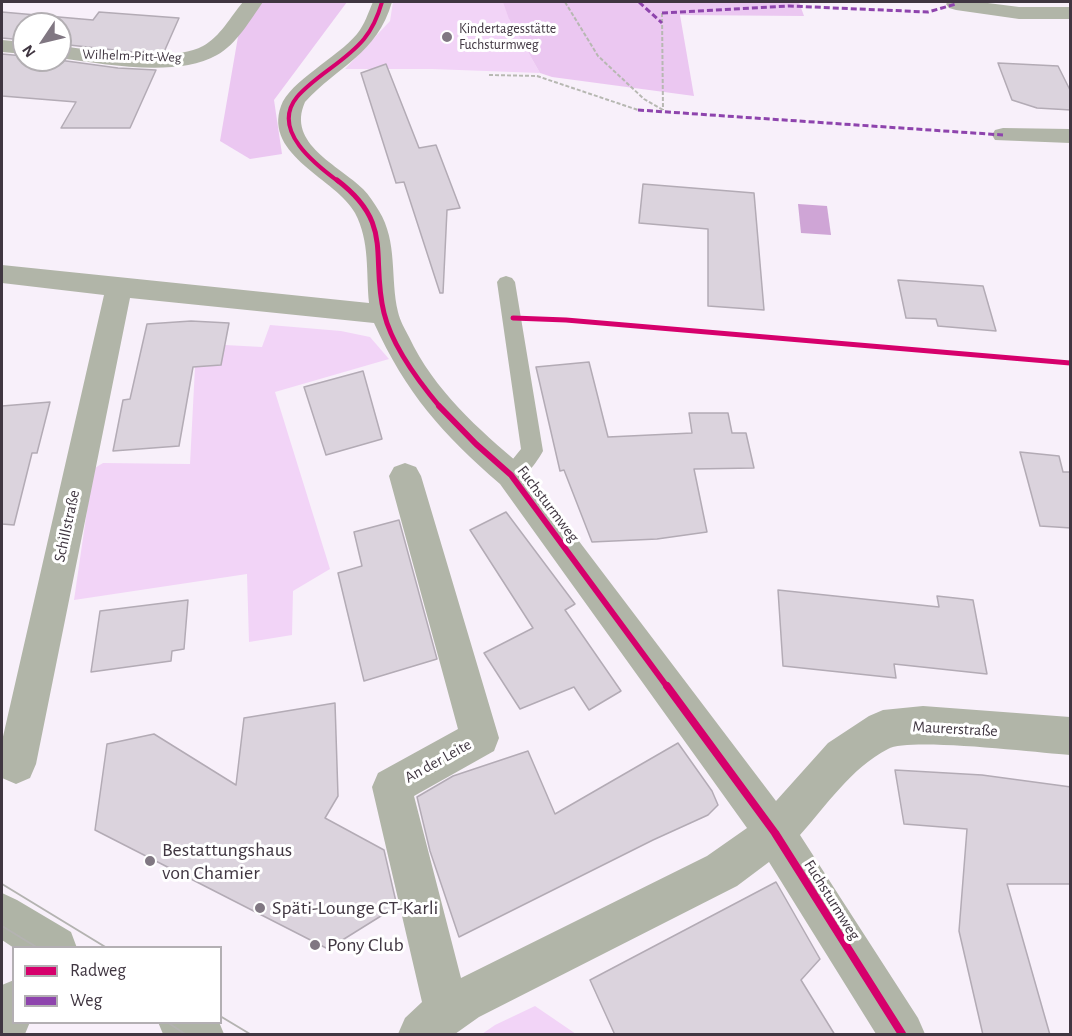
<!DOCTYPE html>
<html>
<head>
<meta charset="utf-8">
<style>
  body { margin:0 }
  #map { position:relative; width:1072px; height:1036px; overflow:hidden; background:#f8f0fa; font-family:"Alegreya Sans",sans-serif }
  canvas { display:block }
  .frame { position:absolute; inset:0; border:3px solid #403641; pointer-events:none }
  .legend { position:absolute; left:12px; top:946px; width:210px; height:78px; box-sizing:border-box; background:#fff; border:2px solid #b3afb3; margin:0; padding:8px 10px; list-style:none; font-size:18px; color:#403641 }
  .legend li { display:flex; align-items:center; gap:12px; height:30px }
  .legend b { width:30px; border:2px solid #b3afb3 }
  .north { position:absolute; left:12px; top:12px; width:60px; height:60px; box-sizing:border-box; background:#fff; border:2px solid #b3afb3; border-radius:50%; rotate:235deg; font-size:16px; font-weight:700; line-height:24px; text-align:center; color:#403641 }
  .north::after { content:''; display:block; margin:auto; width:21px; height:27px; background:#807782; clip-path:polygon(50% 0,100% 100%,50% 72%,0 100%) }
</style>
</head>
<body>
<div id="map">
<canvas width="1072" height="1036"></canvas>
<div class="frame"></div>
<ul class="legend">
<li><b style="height:8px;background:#d6006c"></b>Radweg</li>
<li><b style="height:8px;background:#8e44ad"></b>Weg</li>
</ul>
<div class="north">N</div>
</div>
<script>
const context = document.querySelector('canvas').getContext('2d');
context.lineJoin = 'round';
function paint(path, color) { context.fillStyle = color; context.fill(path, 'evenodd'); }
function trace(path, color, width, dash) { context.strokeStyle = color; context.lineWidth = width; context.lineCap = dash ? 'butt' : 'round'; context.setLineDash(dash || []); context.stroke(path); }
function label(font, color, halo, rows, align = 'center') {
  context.font = font + ' "Alegreya Sans",sans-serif'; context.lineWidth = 6; context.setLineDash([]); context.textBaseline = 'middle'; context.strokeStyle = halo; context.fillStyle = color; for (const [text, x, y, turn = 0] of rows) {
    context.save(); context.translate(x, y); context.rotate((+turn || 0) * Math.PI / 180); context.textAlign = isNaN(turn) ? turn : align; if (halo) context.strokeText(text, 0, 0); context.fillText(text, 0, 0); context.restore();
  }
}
const green = new Path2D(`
  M393,2H557L509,19L540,73L432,69H345L390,21Z
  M270,325L341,331L370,337L389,359L275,392L330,569L293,591L292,635L249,642L247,574L74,600L93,469L103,463L190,464L195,367L221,365L225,345L262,347Z
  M535,1006L576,1034H482L495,1025Z`);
const forest = new Path2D(`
  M244,2H347L274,100L282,154L250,159L220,141Z
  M503,2H799L804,16L680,15L694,96L552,77L540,73L509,19Z`);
const water = new Path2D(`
  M798,204L827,206L831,235L801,233Z`);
const building = new Path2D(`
  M2,12L93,20L99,12L179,18L164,52H133L60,44V24H24V40L2,38Z
  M2,54L24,56V60H59L118,68L156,70L130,128H61L76,102L2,96Z
  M998,63L1058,66L1071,92V110L1037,108L1012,100Z
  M386,64L419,148L436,145L460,208L447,210L443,293H440L404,182L396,183L361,73Z
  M643,184L754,193L764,310L708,306V229L639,223Z
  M898,280L983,286L996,331L938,326L936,319L906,318Z
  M191,321L229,323L221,365L193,367L179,446L113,451L123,400L130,399L147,324Z
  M589,362L608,437L692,433L689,413H728L732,433H746L754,468L694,469L707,532L657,539L592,542L564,470L560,471L536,367Z
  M363,371L382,439L326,455L304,387Z
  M50,402L37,453H32L14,525L2,524V406Z
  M1020,452L1059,456L1063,472H1071V528L1040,526Z
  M506,512L575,604L565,610L621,691L589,710L574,687L520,709L484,653L533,628L470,530Z
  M399,520L437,659L364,681L338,573L362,566L354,532Z
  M778,590L939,607L937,596L973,600L987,674L894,664L896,678L783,666Z
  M188,600L184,649L172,651L171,661L91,672L100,611Z
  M335,703L338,796L325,818L384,850L397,906L328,949L95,830L107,744L154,734L236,785L244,718Z
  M678,743L712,791L718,805L708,815L653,840L459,937L430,851L417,797L453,776L528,751L555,814Z
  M895,770L982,775L1071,787V884H1007L1050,1035H983L959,931L967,829L904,824Z
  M776,882L820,959L801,980L835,1035H615L590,980Z`);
const path = new Path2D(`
  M565,2L598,56L644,99L663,110
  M662,13L663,110
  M489,75L537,76L638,110`);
const lane = new Path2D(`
  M506,276L512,278L515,282L543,451C535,465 520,487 503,481L500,475L521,449L497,282L500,278Z`);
const street = new Path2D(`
  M243,2H263C251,19 236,45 217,55C177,78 104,64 60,58V46C95,50 172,63 203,46C220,37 231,16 243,2Z
  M373,2H392C377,54 338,66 305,102C286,144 339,165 363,189C369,195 374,203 379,211C398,242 390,278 398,312C400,321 405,329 409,337C434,390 478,429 522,466L776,801L828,743L869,716L883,710L923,706L1070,717V755C1038,753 910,737 888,749C851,768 827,805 800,835L918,1018L925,1034H876L769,862L737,886L479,1017L455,1034H398L405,1018L422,1002L372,787L378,773L458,729L389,476L394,467L405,463L416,467L421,476L499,738L494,751L414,796L461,978L707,856L747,828L500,484C442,434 406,393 374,323L130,298L36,764L30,778L16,784L2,778V741L104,295L2,283V265L369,303C366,273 370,241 355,213C337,179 263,156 281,106C289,82 338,57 357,34C365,24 368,13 373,2Z
  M948,2H980L1019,7H1070V19H1019L956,10L949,8L946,4Z
  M2,40L24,42V54L2,52Z
  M1003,128L1070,129V143L995,140L992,135L995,130Z
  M14,980V1022H30L25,1034H2V985Z`);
const secondary = new Path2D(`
  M2,893L17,900L71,932L77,948H14L2,940Z
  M158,1022H219L224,1034H163Z`);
const tram = new Path2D(`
  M2,884L107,948
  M2,926L38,948
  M220,1016L250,1034
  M167,1022L185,1034`);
const quiet = new Path2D(`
  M639,2L662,23
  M662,13L789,6L928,12L956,4
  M638,110L1003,135`);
const cyclewayFar3 = new Path2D(`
  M339,182C316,165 270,130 297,97C316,75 345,62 364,39C373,28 378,16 382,2`);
const cyclewayFar2 = new Path2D(`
  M337,180C395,224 370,256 384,313C392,346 419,382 440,407
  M513,318L566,320L1070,363`);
const cyclewayFar1 = new Path2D(`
  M439,406L476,444L511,475L668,688`);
const cycleway = new Path2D(`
  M667,686L775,833L902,1034`);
const markers = [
  [447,37,6,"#807782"],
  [150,861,6,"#807782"],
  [260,908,6,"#807782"],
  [315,945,6,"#807782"]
];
const farPoinames = [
  ["Kindertagesstätte",459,29],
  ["Fuchsturmweg",459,45]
];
const farStreetnames = [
  ["Wilhelm-Pitt-Weg",132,56,2]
];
const streetNames = [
  ["Fuchsturmweg",548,504,53],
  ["Schillstraße",67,526,-78],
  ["Maurerstraße",955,729,3],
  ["An der Leite",438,761,-29],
  ["Fuchsturmweg",832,900,58]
];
const nearPoinames = [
  ["Bestattungshaus",162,850],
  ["von Chamier",162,873],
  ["Späti-Lounge CT-Karli",272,908],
  ["Pony Club",327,945]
];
paint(green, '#f2d4f7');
paint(forest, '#ebc7f1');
paint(water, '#cfa5d6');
paint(building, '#dbd3dd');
trace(building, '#b3abb5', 1.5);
trace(path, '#b7b8b2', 2, [4, 2]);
paint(lane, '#b1b5a8');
paint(street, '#b1b5a8');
paint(secondary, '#afb4a6');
trace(tram, '#b4b3b1', 2);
trace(quiet, '#8e44ad', 3, [6, 3]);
trace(cyclewayFar3, '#d6006c', 4);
trace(cyclewayFar2, '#d6006c', 5);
trace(cyclewayFar1, '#d6006c', 6);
trace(cycleway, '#d6006c', 8);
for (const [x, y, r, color] of markers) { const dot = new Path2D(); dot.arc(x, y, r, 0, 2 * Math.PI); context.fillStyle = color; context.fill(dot); trace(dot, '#fff', 2); }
label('14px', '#403641', '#fff', farPoinames, 'left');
label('14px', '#403641', '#fff', farStreetnames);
label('16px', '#403641', '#fff', streetNames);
label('20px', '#403641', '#fff', nearPoinames, 'left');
</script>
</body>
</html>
